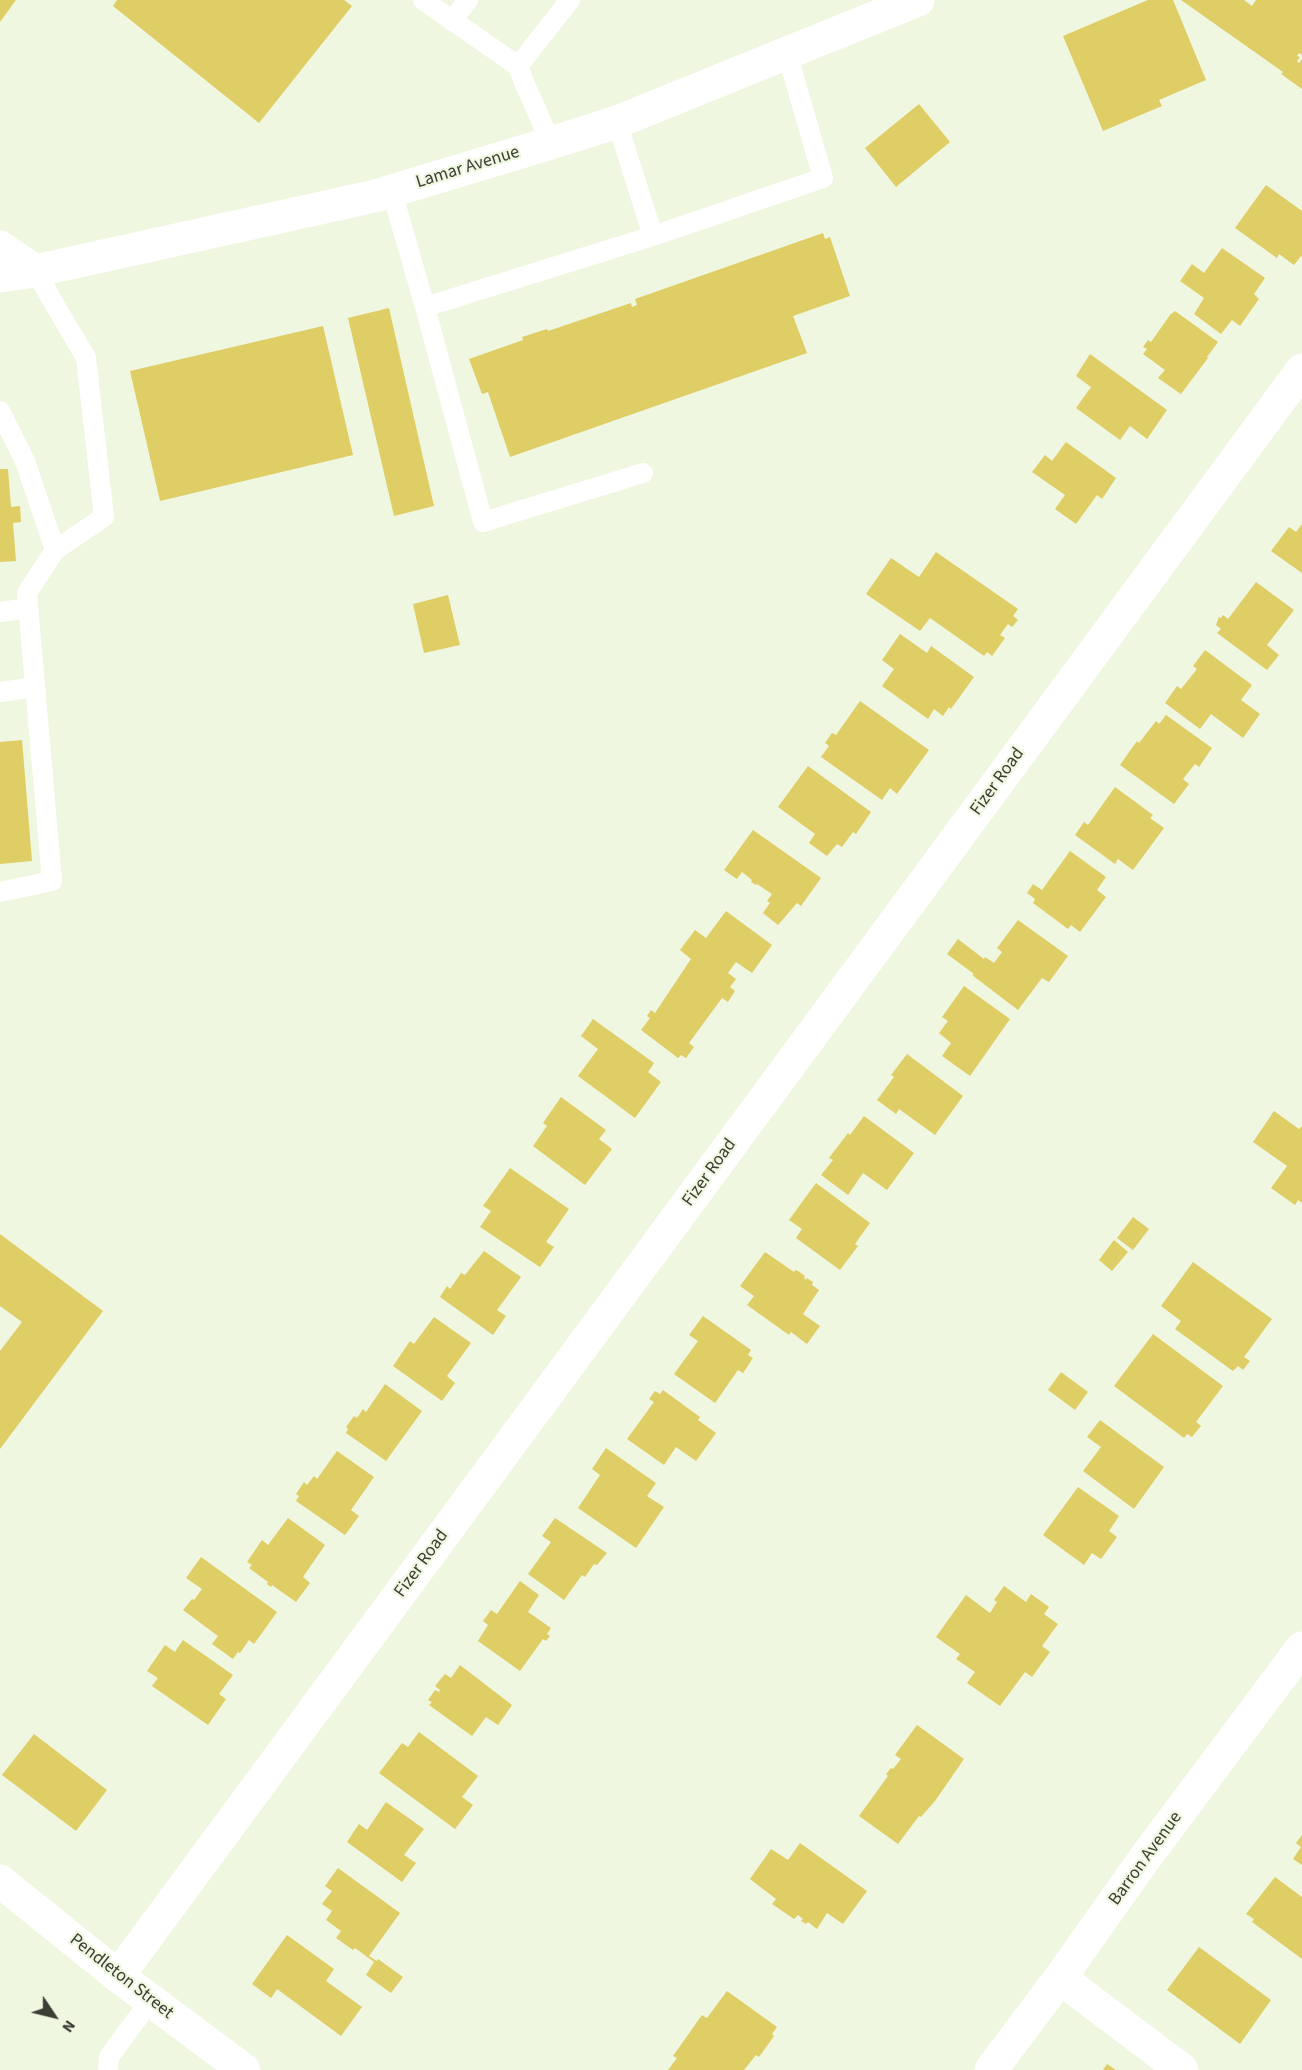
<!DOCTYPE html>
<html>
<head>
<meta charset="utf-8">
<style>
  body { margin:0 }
  #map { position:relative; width:1302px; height:2070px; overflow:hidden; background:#f0f7e0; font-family:"Source Sans 3",sans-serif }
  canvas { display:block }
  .north { position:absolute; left:24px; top:1986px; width:60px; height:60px; -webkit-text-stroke:4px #f0f7e0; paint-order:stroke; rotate:125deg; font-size:16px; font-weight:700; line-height:24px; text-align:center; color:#3b3e35 }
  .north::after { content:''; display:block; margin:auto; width:21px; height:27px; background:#3b3e35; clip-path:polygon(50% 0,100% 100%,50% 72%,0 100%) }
</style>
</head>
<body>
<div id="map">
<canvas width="1302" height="2070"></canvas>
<div class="north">N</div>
</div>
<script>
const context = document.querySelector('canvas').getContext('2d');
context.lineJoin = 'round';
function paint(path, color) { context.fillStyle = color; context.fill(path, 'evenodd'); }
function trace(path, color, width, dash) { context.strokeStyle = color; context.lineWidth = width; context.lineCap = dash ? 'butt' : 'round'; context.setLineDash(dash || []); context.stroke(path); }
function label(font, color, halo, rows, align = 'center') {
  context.font = font + ' "Source Sans 3",sans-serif'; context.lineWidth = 4.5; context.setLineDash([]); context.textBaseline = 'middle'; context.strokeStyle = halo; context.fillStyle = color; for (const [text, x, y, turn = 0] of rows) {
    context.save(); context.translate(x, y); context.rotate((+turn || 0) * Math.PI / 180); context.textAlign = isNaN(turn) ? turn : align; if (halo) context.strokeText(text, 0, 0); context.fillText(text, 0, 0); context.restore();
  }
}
const building = new Path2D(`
  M0,0H16L0,22Z
  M117,0H344L352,6L259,123L113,6Z
  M1148,0H1173L1206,80L1159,100L1162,106L1103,131L1063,36Z
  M1181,0H1244L1252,6L1256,0H1302V55L1299,53L1297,56L1300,57L1297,61L1299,63L1302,59V89L1281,74L1283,72Z
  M919,104L950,142L896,187L865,148Z
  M1266,185L1302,211V257L1301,256L1294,265L1279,254L1277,258L1235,228Z
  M823,233L825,239L830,237L850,296L793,316L807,353L510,457L488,392L482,394L469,359L523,340L522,337L547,329L548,331L631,303L632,307L637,305L635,299Z
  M1222,248L1265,278L1254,294L1259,299L1240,326L1232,320L1221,334L1194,314L1204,298L1180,281L1192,264L1204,273Z
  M389,308L434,506L394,516L348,318Z
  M1175,311L1218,342L1207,357L1208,358L1181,394L1158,378L1165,370L1143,354L1147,349L1143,347L1148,340L1151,342L1170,315Z
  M323,326L353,455L160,501L130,371Z
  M1090,354L1167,410L1147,439L1130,426L1120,440L1076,408L1091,387L1076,376Z
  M1066,442L1116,478L1102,499L1097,495L1076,524L1055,509L1065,495L1032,472L1045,455L1052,461Z
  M0,469H8L11,507L20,506L21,522L13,523L16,561L0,562Z
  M1302,524V573L1271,551L1289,527L1296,532Z
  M936,552L1018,609L1013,616L1018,620L1012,627L1008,624L1000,635L1005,638L992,656L987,652L984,656L930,618L920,631L866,594L891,558L919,577Z
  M1256,582L1294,610L1267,645L1279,655L1267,670L1217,633L1221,629L1216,625L1219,617L1221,618L1223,615L1228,619Z
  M448,595L460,645L424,653L413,604Z
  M900,634L927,653L931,646L974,677L951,709L949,707L943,716L934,709L928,719L882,686L894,669L882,660Z
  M1205,650L1252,685L1241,700L1260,714L1243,738L1211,714L1200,729L1165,703L1177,686L1181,689L1197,669L1193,666Z
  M860,701L929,750L897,794L890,788L882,800L821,757L829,746L825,743L832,733L836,735Z
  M1166,715L1212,748L1199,767L1195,764L1183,779L1189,784L1174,804L1120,765L1137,741L1139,743L1156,721L1159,724Z
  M22,740L32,861L0,864V742Z
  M808,766L871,812L856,834L853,832L842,847L837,844L827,856L809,843L815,834L778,807Z
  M1115,787L1153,815L1150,818L1164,828L1133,870L1118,859L1115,864L1075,835L1084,822L1088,825Z
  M753,830L821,878L801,906L797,903L778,925L763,913L770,903L767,901L772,894L757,884L756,885L751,882L752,880L742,872L737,879L724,870Z
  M1070,851L1106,877L1097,890L1106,897L1080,932L1071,925L1068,929L1033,903L1035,899L1027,893L1033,884L1042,890Z
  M726,911L772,945L752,973L736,962L728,973L736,979L730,987L735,991L728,1002L722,998L689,1043L694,1047L686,1058L681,1055L678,1058L641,1030L650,1018L647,1016L651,1010L655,1013L691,959L680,950L695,930L706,938Z
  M1018,920L1068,956L1049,982L1042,978L1018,1010L972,975L974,974L947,954L958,939L984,959L985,957L994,963L1002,952L997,948Z
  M964,986L1010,1019L970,1076L942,1056L951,1043L939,1033L948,1021L942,1017Z
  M593,1019L654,1063L648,1072L661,1082L635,1118L578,1076L598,1049L581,1036Z
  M907,1054L963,1096L935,1135L899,1109L896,1114L877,1100L894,1077L891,1075Z
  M561,1097L606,1130L599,1139L612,1149L585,1185L533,1146L547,1126L543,1123Z
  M1274,1111L1299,1129L1302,1126V1203L1298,1200L1295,1205L1271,1188L1287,1166L1253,1142Z
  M864,1116L914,1153L887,1190L863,1173L848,1195L821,1175L833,1160L829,1158L848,1133L850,1135Z
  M510,1168L569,1209L546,1242L554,1247L540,1267L480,1227L491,1211L483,1206Z
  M816,1183L870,1223L855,1244L858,1246L840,1270L796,1238L802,1229L789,1220Z
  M1133,1217L1149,1229L1133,1250L1117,1238Z
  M0,1234L103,1311L0,1449V1351L22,1322L0,1306Z
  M1114,1240L1128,1252L1112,1271L1099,1260Z
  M484,1251L521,1277L497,1310L506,1316L493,1335L440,1297L447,1286L450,1289L461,1273L465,1275Z
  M765,1252L794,1272L795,1270L798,1271L805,1276L804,1278L806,1280L807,1278L813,1282L812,1285L819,1290L803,1314L820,1326L807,1344L791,1332L789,1335L747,1305L754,1296L740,1286Z
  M1193,1262L1272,1319L1244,1357L1250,1361L1243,1370L1238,1366L1233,1371L1175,1329L1181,1321L1161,1306Z
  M703,1316L751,1350L748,1355L753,1358L743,1373L738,1370L715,1403L674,1374L698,1341L689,1335Z
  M434,1317L471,1343L447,1376L455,1383L442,1401L393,1366L410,1341L414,1344Z
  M1153,1334L1223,1386L1196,1422L1201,1426L1192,1437L1187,1434L1184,1438L1114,1386Z
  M1061,1372L1088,1392L1075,1410L1048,1390Z
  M385,1384L422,1411L386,1461L346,1433L348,1429L346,1427L354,1416L357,1418L363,1409L366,1412Z
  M663,1390L700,1417L698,1420L716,1433L696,1461L676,1447L664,1465L627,1439L654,1402L649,1399L655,1391L660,1394Z
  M1100,1420L1164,1467L1134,1509L1083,1471L1101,1447L1087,1437Z
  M606,1448L656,1483L647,1496L664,1507L636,1548L578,1508L600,1475L592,1469Z
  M337,1451L374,1477L351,1510L359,1516L345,1535L296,1501L299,1496L296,1494L304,1482L307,1485L314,1476L317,1479Z
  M1078,1487L1119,1516L1109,1531L1117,1537L1101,1559L1092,1553L1084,1565L1043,1535Z
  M288,1518L325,1545L303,1577L310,1583L296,1602L272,1585L271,1587L267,1584L268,1582L249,1568L252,1565L247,1562L262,1540L268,1545Z
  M555,1518L607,1553L597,1565L594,1564L585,1577L582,1575L564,1600L528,1574L551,1542L542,1536Z
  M201,1557L277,1612L254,1644L249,1640L240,1653L238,1652L233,1659L212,1644L218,1636L183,1610L192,1599L194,1600L202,1589L186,1578Z
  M520,1581L539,1595L528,1612L551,1628L547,1634L550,1636L546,1641L543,1639L520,1671L478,1641L488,1625L483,1621L491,1610L497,1614Z
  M1004,1586L1026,1602L1031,1594L1049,1607L1044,1614L1058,1624L1042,1646L1050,1652L1032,1677L1025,1672L1000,1706L967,1683L975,1672L956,1659L960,1654L936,1637L966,1595L990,1613L997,1602L994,1600Z
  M183,1640L233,1675L219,1694L226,1699L208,1725L152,1686L158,1678L147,1671L165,1645L175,1652Z
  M460,1665L512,1705L498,1725L486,1717L472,1736L429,1705L432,1702L428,1700L435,1690L439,1692L440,1690L435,1686L445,1674L451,1678Z
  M917,1725L964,1759L935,1801L921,1817L919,1816L898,1844L859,1816L888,1776L886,1774L891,1768L893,1769L901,1759L895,1755Z
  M419,1732L478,1776L462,1797L473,1805L455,1829L379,1773L402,1743L408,1747Z
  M34,1734L107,1790L76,1831L2,1775Z
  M386,1802L424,1829L404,1855L416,1863L402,1882L347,1842L359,1824L367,1830Z
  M1302,1835V1865L1293,1859L1301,1847L1296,1843Z
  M800,1843L867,1891L843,1924L827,1913L817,1929L808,1922L806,1924L801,1921L803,1919L798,1915L794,1919L772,1904L776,1899L750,1879L771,1849L788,1860Z
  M338,1868L400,1913L369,1956L377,1961L378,1959L403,1977L391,1993L366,1975L374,1962L355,1948L353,1950L336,1938L341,1931L326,1920L332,1911L322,1904L332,1891L325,1886Z
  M1275,1877L1302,1897V1959L1252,1922L1254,1919L1246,1914Z
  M287,1935L334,1969L326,1981L362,2007L341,2036L277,1989L271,1998L252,1984Z
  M1199,1947L1271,2000L1240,2044L1167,1990Z
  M727,1991L777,2027L772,2034L774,2036L759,2057L756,2055L744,2070H668L677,2058L673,2056L702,2015L707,2018Z
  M1107,2064L1116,2070H1103Z`);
const service = new Path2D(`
  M423,0L518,66L524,82L551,143
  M452,21L468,0
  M518,66L570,0
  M617,122L653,236
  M392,192L425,307L653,236L823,178L787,53
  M425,307L483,522L643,473
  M0,411L25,461L55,550
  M0,612L28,608
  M0,692L35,687
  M0,892L52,881L27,593L55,550L104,517L86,358L35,271
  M108,2070L109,2057L150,2001`);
const minor = new Path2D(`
  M0,247L35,271
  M118,1976L1302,370
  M1060,1978L1182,2070`);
const secondary = new Path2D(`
  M0,1881L118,1976L244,2070
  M991,2070L1060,1978L1145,1858L1302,1648`);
const primary = new Path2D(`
  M0,276L35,271L375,196L551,143L617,122L918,0`);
const streetNames = [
  ["Lamar Avenue",468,168,-17],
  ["Fizer Road",998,782,-54],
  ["Fizer Road",710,1173,-54],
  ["Fizer Road",422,1564,-54],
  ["Barron Avenue",1146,1859,-54],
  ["Pendleton Street",121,1977,38]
];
paint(building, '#dfcd65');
trace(service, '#fff', 20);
trace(minor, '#fff', 33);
trace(secondary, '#fff', 33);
trace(primary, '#fff', 33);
label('18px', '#3b3e35', '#f0f7e0', streetNames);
</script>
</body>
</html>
